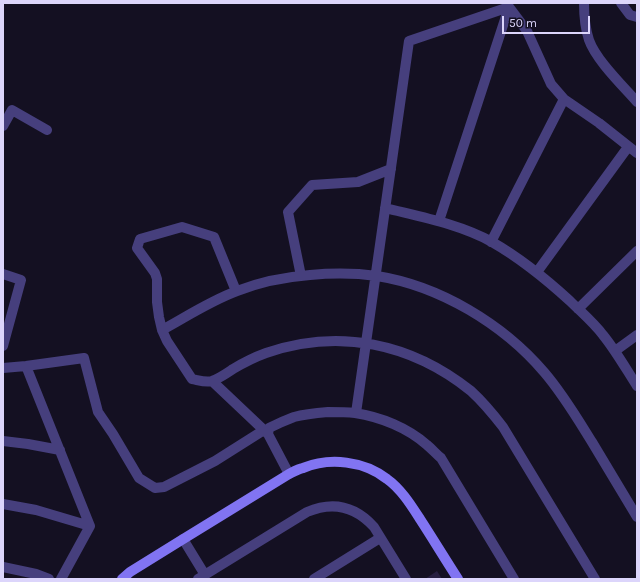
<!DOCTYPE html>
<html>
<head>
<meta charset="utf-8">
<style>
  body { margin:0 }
  #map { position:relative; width:640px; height:582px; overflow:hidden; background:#141022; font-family:Karla,sans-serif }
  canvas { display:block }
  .frame { position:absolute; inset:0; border:4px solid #dcd5fb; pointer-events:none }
  .scale { position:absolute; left:502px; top:16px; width:88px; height:18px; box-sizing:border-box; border:2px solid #dcd5fb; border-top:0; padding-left:5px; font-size:12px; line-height:14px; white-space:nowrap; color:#dcd5fb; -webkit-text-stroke:3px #141022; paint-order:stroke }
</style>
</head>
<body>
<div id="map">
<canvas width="640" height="582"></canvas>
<div class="frame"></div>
<div class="scale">50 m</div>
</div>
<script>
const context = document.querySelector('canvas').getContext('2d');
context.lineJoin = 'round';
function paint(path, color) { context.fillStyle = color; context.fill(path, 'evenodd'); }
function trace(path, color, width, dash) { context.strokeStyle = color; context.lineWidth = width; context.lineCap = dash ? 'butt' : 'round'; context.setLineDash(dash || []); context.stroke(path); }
const building = new Path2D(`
  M437,571L442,579H425Z`);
const street = new Path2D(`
  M584,3C584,15 585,28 589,40C596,60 623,86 637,102
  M621,3L630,15L637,17
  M3,126L12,110L47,130
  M385,208C421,217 459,224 492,242C520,258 546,279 570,301C581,312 593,322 603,335C616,351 626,369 637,386
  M439,221L509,7
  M491,242L564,99
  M537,272L628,147
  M3,274L21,280L3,346
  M301,276L288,212L312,185L358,182L391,169
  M236,291L214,237L182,227L140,239L137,248L155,273L157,279V302L159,317L162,330L167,341L192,379C198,380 206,383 212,381C220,378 227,373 233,369C243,363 255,357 266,353C339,328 411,343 471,391C483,402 493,414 503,427L595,579
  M578,309L637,251
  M162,330C186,317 210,301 237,291C260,282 285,277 310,275C332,273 355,273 377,276C440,286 503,324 544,372C563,394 577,418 592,442C607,467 622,492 637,517
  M615,351L637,335
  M26,366L90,526L61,579
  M3,368L26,366L84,358L98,412L113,434L139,478L155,488L164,487L215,461L264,430
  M212,381L268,434
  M356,413L409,41L509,7L527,31L551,84L564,99L599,123L637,153
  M3,441L28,444L60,450
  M289,474L268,434L269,428C277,424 286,420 294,417C305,414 316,413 328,412C337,412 346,412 355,413C381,417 408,428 427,445C432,449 436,454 441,458L514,579
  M3,504L36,510L90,526
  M183,539L205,575
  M3,567L36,574L49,579
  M198,579L307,512C333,501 355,506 374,527L406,579
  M314,579L380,538`);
const secondary = new Path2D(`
  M122,579L130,572L180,541L289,474C293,472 298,469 303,468C330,457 364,461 387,479C401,489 411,505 420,519C433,539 445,559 458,579`);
paint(building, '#271e41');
trace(street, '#463f7d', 10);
trace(secondary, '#8174f2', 10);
</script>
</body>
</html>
